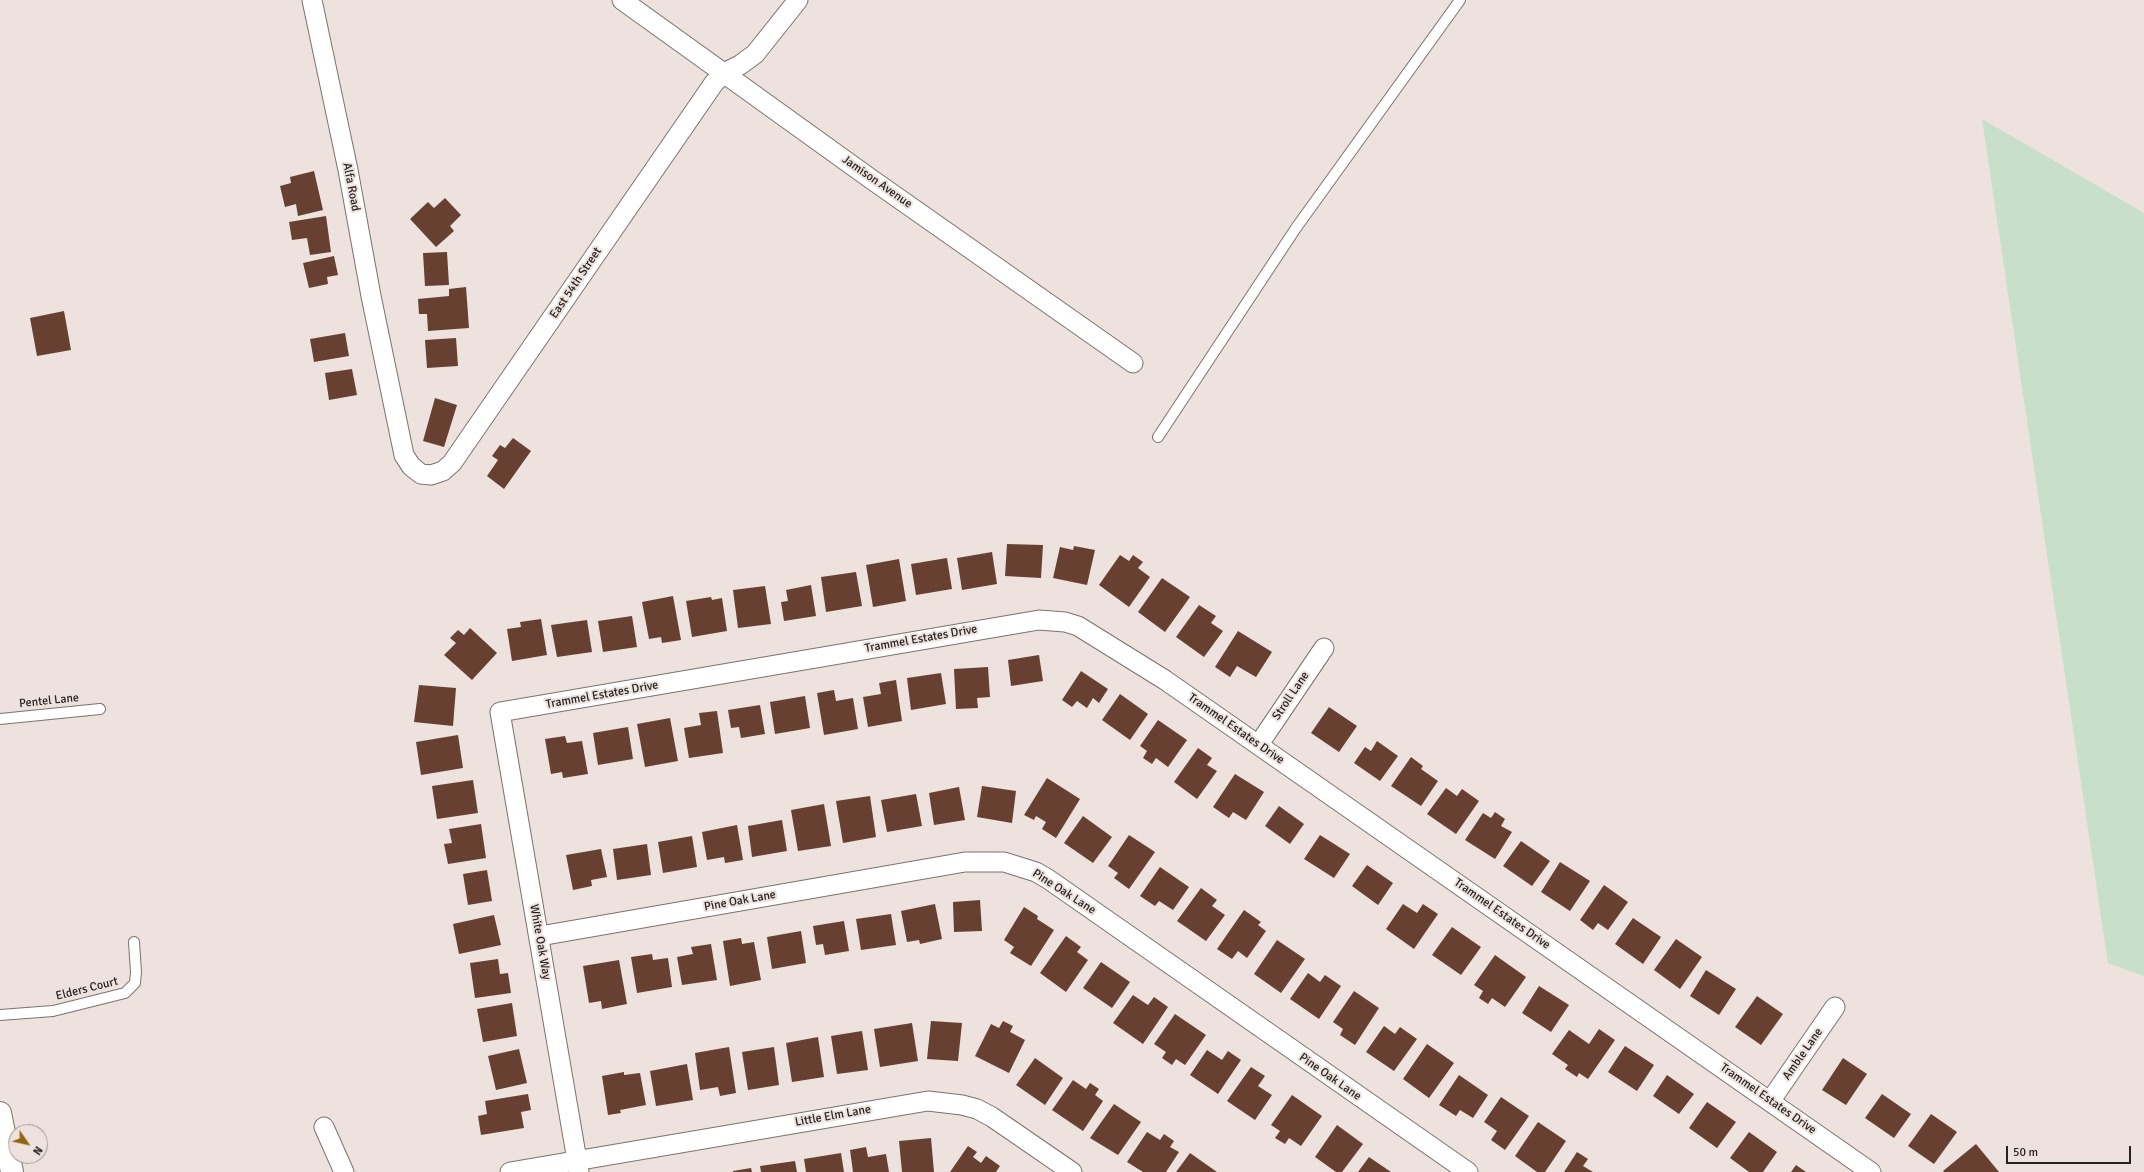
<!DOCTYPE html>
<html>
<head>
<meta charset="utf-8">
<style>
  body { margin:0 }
  #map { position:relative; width:2144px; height:1172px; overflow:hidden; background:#ede2de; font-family:Signika,sans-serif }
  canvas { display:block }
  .north { position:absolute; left:8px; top:1124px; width:40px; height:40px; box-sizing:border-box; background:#ede2de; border:1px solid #9d9592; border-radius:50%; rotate:124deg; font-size:11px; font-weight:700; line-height:16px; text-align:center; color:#262220 }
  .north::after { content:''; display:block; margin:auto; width:14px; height:18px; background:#91640f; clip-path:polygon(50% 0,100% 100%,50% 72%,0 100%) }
  .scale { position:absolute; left:2006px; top:1146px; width:125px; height:18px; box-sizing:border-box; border:2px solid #262220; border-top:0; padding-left:5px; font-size:12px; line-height:14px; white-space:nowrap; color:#262220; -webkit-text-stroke:3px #ede2de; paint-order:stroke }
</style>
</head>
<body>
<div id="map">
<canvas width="2144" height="1172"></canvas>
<div class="north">N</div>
<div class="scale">50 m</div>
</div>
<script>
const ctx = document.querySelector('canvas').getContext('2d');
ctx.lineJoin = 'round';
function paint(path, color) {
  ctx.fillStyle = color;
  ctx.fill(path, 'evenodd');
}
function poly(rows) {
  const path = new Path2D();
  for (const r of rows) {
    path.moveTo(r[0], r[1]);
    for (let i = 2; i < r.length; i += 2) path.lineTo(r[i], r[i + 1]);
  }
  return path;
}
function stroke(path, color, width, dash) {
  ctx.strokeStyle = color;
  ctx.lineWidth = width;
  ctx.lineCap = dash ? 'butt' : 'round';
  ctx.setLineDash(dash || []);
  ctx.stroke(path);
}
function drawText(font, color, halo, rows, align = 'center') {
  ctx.font = font + ' Signika,sans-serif';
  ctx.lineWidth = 4;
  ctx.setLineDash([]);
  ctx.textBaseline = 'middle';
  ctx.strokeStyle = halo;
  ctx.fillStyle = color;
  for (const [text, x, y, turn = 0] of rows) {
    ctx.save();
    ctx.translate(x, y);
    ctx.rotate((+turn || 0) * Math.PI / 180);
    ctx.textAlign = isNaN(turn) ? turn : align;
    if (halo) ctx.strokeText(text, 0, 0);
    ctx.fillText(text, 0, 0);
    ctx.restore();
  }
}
const green = poly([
  [1982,119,2144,213,2144,976,2108,963]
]);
const building = poly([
  [314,171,323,210,298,216,296,204,285,207,280,186,291,183,290,177],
  [445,198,461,215,450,226,454,231,436,247,410,219,428,202,434,208],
  [326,216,331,252,310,255,307,238,292,240,289,222],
  [447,252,449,285,425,286,423,253],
  [334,256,338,275,327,277,328,284,309,288,303,263],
  [466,287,469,328,428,331,427,314,419,314,418,299,449,296,449,289],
  [64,311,71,350,37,356,30,318],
  [345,333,349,356,314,362,310,339],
  [456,338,458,366,427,368,425,340],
  [352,369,357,395,329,400,325,373],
  [435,398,457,405,444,447,423,441],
  [513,438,531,451,504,489,487,476,498,460,492,456,500,445,505,448],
  [1007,544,1043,545,1041,578,1005,576],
  [1074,546,1095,550,1087,585,1053,578,1060,547,1073,550],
  [992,552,997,584,962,590,957,558],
  [1120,555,1129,561,1133,555,1143,562,1138,568,1150,577,1129,607,1099,585],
  [947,558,952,589,916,595,911,564],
  [899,559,906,601,873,607,866,565],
  [856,572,862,606,826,612,821,577],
  [1162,578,1190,597,1165,632,1138,612],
  [811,585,816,616,784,621,781,602,788,601,786,590],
  [765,586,771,624,738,628,733,590],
  [673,596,681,640,662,643,661,637,649,639,642,602],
  [711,597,712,600,722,598,727,631,692,637,686,601],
  [1199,605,1216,616,1211,623,1223,631,1204,657,1176,637],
  [632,616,637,647,603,652,598,621],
  [541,619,547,655,512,661,507,629,521,627,520,622],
  [587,620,592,652,557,657,551,625],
  [470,628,497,653,472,680,444,655,456,643,450,638,458,630,464,635],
  [1238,631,1272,652,1256,677,1237,666,1230,677,1215,667],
  [1039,655,1043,681,1011,686,1008,660],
  [988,667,990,697,977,698,978,708,956,709,954,669],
  [1081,671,1108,689,1099,703,1093,698,1087,708,1077,701,1072,707,1062,700],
  [941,673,946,704,911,710,907,678],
  [896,680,902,721,868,727,863,697,881,694,879,683],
  [419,685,456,688,453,726,414,722],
  [834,690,836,701,853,698,858,729,824,735,817,693],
  [1120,694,1148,714,1130,740,1102,720],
  [805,696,810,728,775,734,770,702],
  [760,705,765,734,741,738,739,727,731,728,728,710],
  [1329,707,1357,726,1339,752,1311,733],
  [717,711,723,753,689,758,684,728,701,725,699,713],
  [670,718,678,761,645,767,637,724],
  [1158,720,1187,740,1168,767,1156,758,1152,764,1143,758,1147,751,1140,746],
  [628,727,633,759,598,765,593,733],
  [458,735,463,768,421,775,416,742],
  [565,736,567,743,582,741,588,774,563,778,562,772,551,774,545,739],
  [1377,741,1398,756,1380,781,1354,763,1365,747,1371,751],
  [1198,748,1212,758,1207,765,1217,771,1197,799,1174,782],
  [1411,757,1423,766,1421,769,1438,781,1421,806,1391,786],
  [1235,774,1264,792,1246,820,1233,812,1229,818,1213,807],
  [1047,778,1080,799,1056,838,1042,829,1046,822,1036,816,1034,820,1024,815],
  [473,780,478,813,437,819,432,786],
  [982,786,1016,791,1012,823,977,817],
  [959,787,965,820,934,825,929,793],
  [1446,788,1457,796,1462,789,1479,801,1456,834,1427,814],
  [916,794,922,826,887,832,881,800],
  [870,796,876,837,843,843,836,801],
  [824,804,831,846,798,851,791,810],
  [1279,806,1304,824,1290,844,1265,826],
  [1495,812,1505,819,1501,826,1512,832,1495,859,1465,840,1483,813,1491,818],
  [1083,816,1112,837,1093,863,1064,843],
  [782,820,787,851,752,857,748,826],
  [481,824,486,858,448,864,444,844,452,843,449,829],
  [737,825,743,860,725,863,724,857,707,860,702,832],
  [1129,835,1155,852,1129,889,1114,878,1118,873,1108,866],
  [1320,835,1350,854,1334,878,1304,859],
  [692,836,697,867,663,873,658,842],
  [1521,841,1550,861,1532,886,1503,866],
  [647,844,651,875,617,880,613,849],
  [601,849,607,877,591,880,592,886,573,890,566,855],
  [1560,862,1590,881,1570,911,1541,892],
  [1367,865,1393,883,1378,905,1352,886],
  [1160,867,1189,887,1173,910,1159,901,1155,906,1140,896],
  [487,870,492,901,468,905,463,874],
  [1604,885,1628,902,1608,930,1598,923,1593,930,1580,920],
  [1201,888,1217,900,1212,906,1225,915,1206,941,1177,921],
  [980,900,982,931,954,932,953,902],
  [935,904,942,939,920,944,919,940,907,942,901,911],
  [1403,904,1417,913,1423,904,1438,914,1414,949,1386,929],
  [1024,907,1038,916,1037,919,1054,930,1031,966,1010,953,1014,947,1004,940],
  [1244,910,1261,922,1258,925,1266,931,1247,958,1238,951,1232,959,1217,949],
  [891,914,896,945,861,950,856,919],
  [494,915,501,945,459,954,453,924],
  [1633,918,1661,937,1643,964,1615,944],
  [844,921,849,951,825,955,823,944,816,945,813,926],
  [1452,927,1481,947,1461,975,1432,955],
  [801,931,806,963,772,969,767,937],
  [1066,936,1081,947,1077,952,1088,960,1066,992,1040,973],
  [741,938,742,944,754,942,761,980,730,986,723,941],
  [1676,939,1702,957,1680,989,1654,970],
  [1277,940,1305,959,1281,993,1254,974],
  [711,944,717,980,682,985,677,957,693,954,691,947],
  [652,954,653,960,668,958,672,987,637,993,631,957],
  [1495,955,1526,977,1505,1007,1492,998,1488,1004,1479,998,1483,991,1474,985],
  [498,959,500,974,508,973,511,993,475,998,470,963],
  [619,960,627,1004,602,1009,601,1001,589,1003,583,966],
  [1101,962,1130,982,1112,1008,1083,988],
  [1706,970,1736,989,1719,1015,1690,996],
  [1308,973,1320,982,1325,975,1341,986,1319,1019,1290,999],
  [1539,986,1569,1005,1551,1032,1522,1013],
  [1354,991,1379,1008,1355,1045,1340,1035,1343,1029,1333,1022],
  [1133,995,1148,1005,1154,997,1168,1007,1143,1044,1113,1023],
  [1757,996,1783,1014,1761,1045,1735,1027],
  [512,1003,517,1036,483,1042,477,1009],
  [1175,1014,1206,1035,1185,1065,1176,1059,1172,1065,1162,1058,1166,1052,1154,1044],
  [931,1021,962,1023,958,1061,927,1059],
  [1003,1021,1013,1026,1010,1032,1025,1040,1009,1073,975,1056,991,1024,999,1028],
  [912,1023,918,1061,880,1067,874,1029],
  [1384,1026,1395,1034,1400,1027,1417,1039,1394,1071,1366,1052],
  [1599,1029,1615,1040,1588,1079,1579,1073,1577,1077,1565,1069,1568,1065,1552,1054,1569,1030,1589,1044],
  [862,1031,868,1070,837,1074,831,1036],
  [818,1037,824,1077,792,1082,786,1043],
  [1427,1044,1454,1063,1429,1098,1403,1079],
  [1625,1046,1654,1065,1637,1091,1608,1072],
  [729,1047,736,1093,720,1096,718,1087,700,1090,695,1053],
  [774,1047,779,1085,748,1090,742,1052],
  [519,1049,527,1083,496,1090,488,1056],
  [1207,1050,1222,1060,1228,1051,1241,1060,1218,1094,1190,1075],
  [1035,1058,1063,1078,1045,1105,1016,1085],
  [1843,1058,1867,1074,1846,1105,1822,1090],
  [687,1064,693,1100,656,1106,650,1071],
  [1251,1067,1265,1076,1258,1086,1272,1095,1255,1120,1227,1101],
  [624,1072,624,1075,640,1073,646,1105,620,1110,621,1113,608,1115,602,1076],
  [1459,1075,1488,1095,1473,1118,1460,1110,1456,1116,1439,1105],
  [1667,1075,1694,1094,1679,1114,1653,1096],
  [1073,1080,1086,1089,1090,1083,1099,1089,1095,1095,1103,1101,1083,1131,1052,1110],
  [528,1094,531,1110,521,1112,524,1128,481,1135,478,1116,487,1114,485,1101],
  [1882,1094,1911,1114,1894,1138,1865,1118],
  [1292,1095,1322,1116,1301,1146,1289,1138,1285,1144,1275,1138,1280,1131,1271,1125],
  [1501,1097,1529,1116,1505,1150,1491,1140,1497,1131,1484,1122],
  [1707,1102,1736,1122,1717,1148,1689,1128],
  [1114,1104,1141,1122,1118,1155,1090,1138],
  [1931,1114,1957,1132,1934,1164,1908,1146],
  [1538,1122,1566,1141,1545,1172,1537,1172,1515,1156],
  [1337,1125,1363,1144,1342,1172,1336,1172,1315,1157],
  [1147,1132,1160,1140,1164,1134,1174,1141,1170,1147,1179,1152,1166,1172,1143,1172,1127,1162],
  [1749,1132,1777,1152,1763,1172,1749,1172,1730,1158],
  [931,1138,934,1172,902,1172,899,1141],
  [1976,1144,1999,1172,1944,1172,1943,1171],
  [968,1146,977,1152,973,1157,981,1163,986,1156,1000,1166,996,1172,950,1172],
  [866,1147,868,1157,886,1154,889,1172,853,1172,850,1150],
  [1577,1152,1588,1159,1583,1166,1593,1172,1564,1172],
  [841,1153,844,1172,806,1172,804,1159],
  [1190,1153,1217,1172,1176,1172],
  [1369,1157,1391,1172,1358,1172],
  [795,1161,797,1172,761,1172,760,1166],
  [1796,1165,1806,1172,1791,1172],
  [751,1168,752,1172,733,1172,733,1171]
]);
const service = poly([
  [1158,437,1296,228,1460,0],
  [0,719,100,709],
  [0,1015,53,1011,125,993,135,983,136,972,134,942]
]);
const minor = poly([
  [312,0,348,170,371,296,404,455,411,466,421,474,431,475,443,471,452,463,714,83,724,73,740,65,755,54,798,0],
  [622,0,871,179,1133,363],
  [1259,744,1324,648],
  [540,936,965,862,1004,862,1036,872,1048,879,1468,1172],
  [1771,1100,1835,1007],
  [324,1127,344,1172],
  [510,1172,928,1101,962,1105,977,1109,992,1117,1072,1172],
  [579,1172,500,712,1039,620,1065,622,1078,626,1165,680,1871,1172]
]);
const tertiary = poly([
  [0,1113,12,1172]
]);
const streetNames = [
  ["Jamison Avenue",877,182,35],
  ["Alfa Road",351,187,79],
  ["East 54th Street",576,283,-56],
  ["Trammel Estates Drive",921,639,-10],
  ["Trammel Estates Drive",602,695,-10],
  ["Stroll Lane",1291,696,-56],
  ["Pentel Lane",49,701,-6],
  ["Trammel Estates Drive",1236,729,35],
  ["Pine Oak Lane",1064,892,33],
  ["Pine Oak Lane",740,901,-10],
  ["Trammel Estates Drive",1502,914,35],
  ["White Oak Way",540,942,80],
  ["Elders Court",87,989,-14],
  ["Amble Lane",1803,1054,-55],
  ["Pine Oak Lane",1330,1077,35],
  ["Trammel Estates Drive",1768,1099,35],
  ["Little Elm Lane",833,1116,-10]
];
paint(green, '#c8dfc9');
paint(building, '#674031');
stroke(service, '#7c726e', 12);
stroke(minor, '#7c726e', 21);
stroke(tertiary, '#7c726e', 24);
stroke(service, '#fff', 10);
stroke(minor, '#fff', 19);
stroke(tertiary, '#fff', 22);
drawText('12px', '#262220', '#ede2de', streetNames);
</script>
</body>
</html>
